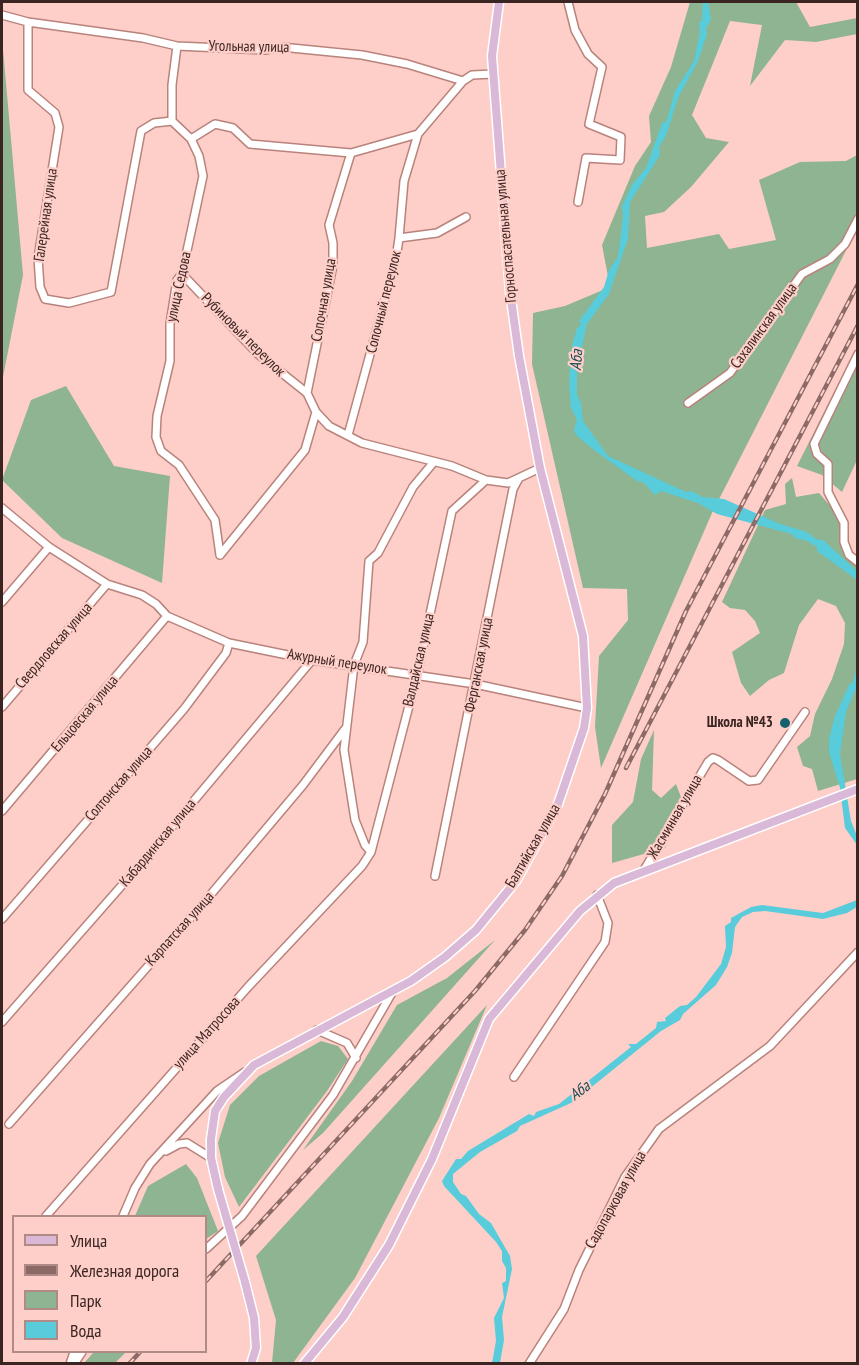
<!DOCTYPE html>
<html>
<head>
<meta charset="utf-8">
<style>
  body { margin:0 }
  #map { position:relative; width:859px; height:1365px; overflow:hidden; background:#fecec8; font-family:"PT Sans Narrow",sans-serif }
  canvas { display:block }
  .frame { position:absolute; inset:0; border:3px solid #3b2522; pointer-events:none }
  .legend { position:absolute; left:12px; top:1215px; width:195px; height:138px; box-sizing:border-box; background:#fecec8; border:2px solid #b08a86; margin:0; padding:8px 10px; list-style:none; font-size:18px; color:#3b2522 }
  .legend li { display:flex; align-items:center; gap:12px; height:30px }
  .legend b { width:30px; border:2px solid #b08a86 }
</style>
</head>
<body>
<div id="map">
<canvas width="859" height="1365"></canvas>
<div class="frame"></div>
<ul class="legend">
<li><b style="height:8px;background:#d9b8d8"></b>Улица</li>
<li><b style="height:8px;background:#8c6b67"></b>Железная дорога</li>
<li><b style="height:16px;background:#8eb492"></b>Парк</li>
<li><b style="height:16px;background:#58ccdb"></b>Вода</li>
</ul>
</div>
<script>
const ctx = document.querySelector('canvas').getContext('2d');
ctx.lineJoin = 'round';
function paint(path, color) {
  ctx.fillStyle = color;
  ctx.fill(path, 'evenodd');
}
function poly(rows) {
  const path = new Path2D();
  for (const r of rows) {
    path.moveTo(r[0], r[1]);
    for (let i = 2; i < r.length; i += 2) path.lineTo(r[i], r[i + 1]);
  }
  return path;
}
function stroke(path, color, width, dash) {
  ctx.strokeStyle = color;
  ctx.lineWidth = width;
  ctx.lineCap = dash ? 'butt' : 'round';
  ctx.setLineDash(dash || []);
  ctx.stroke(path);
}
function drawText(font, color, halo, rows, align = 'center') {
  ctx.font = font + ' "PT Sans Narrow",sans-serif';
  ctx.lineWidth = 4.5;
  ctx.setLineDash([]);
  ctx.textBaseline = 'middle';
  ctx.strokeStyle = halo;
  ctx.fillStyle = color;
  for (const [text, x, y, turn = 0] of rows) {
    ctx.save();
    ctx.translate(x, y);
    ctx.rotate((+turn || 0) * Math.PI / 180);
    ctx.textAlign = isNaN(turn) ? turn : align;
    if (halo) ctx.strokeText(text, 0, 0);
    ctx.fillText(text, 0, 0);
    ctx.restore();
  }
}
const green = poly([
  [690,2,796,2,810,27,857,18,857,34,816,42,785,40,750,86,762,25,730,21,692,115,706,138,729,142,691,187,664,212,645,216,647,248,719,234,729,249,776,240,759,180,800,162,846,161,857,155,857,229,712,513,601,768,595,727,599,656,628,620,627,589,583,588,532,364,533,313,565,306,610,287,602,245,635,166,651,142,649,116,671,67],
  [2,38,23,275,2,382],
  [857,347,857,460,842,492,822,475,797,466],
  [66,386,114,466,170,476,162,583,62,538,2,480,31,400],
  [792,478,796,497,819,493,832,508,846,527,843,547,857,561,857,779,818,791,812,769,803,766,797,747,810,736,815,714,832,679,844,644,845,623,836,606,818,599,799,625,784,673,769,680,750,696,741,683,732,652,760,633,755,621,745,610,730,608,722,602,765,510,786,504,785,484],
  [654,730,652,790,661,798,676,784,684,805,665,848,612,863,612,825,633,802,641,759],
  [495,940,323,1133,303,1150,352,1081,397,1005,447,978],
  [487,1005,439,1118,355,1278,293,1363,272,1363,276,1320,256,1256],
  [321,1041,338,1046,348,1059,327,1091,239,1207,225,1177,218,1143,230,1105,259,1076],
  [186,1164,197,1178,218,1231,206,1239,206,1216,135,1216,148,1186],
  [94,1352,126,1352,115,1363,84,1363]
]);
const water = poly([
  [703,2,708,2,711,19,706,29,707,34,698,61,678,98,666,136,659,147,660,155,630,202,628,239,609,294,587,324,577,368,577,395,581,403,583,421,608,456,686,492,692,491,702,497,724,499,780,524,807,532,816,539,823,540,857,571,857,580,817,551,817,547,807,541,795,538,792,534,717,514,698,503,661,491,655,495,643,482,637,481,594,450,576,435,574,430,577,420,571,408,569,383,572,346,577,328,581,325,579,321,604,287,609,270,618,257,623,217,622,206,632,185,646,168,662,123,666,122,668,116,675,91,694,61,700,32,699,22,702,21],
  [857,668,857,686,846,712,840,754,851,821,857,836,857,845,845,828,840,788,829,752,829,739,835,716,849,685,853,682],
  [857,900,857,907,847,913,823,919,765,911,753,912,742,917,735,927,732,953,727,967,716,985,683,1014,680,1020,661,1031,573,1102,520,1126,517,1131,480,1152,453,1174,453,1182,461,1194,466,1196,479,1214,491,1223,510,1256,512,1269,502,1317,504,1340,500,1363,492,1363,496,1341,494,1318,504,1298,502,1283,506,1281,506,1268,502,1261,502,1251,496,1242,444,1186,442,1181,456,1159,461,1159,468,1151,529,1114,534,1116,536,1112,559,1104,631,1047,628,1044,636,1044,656,1028,657,1022,666,1021,665,1018,680,1006,687,1005,696,997,721,964,726,947,725,926,731,922,731,918,751,907,762,905,823,913]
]);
const minor = poly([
  [568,2,575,30,588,54,602,67,589,124,621,137,620,160,586,158,578,202],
  [2,15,28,22,143,38,177,46,265,50,281,47,362,55,407,64,463,81,472,75,494,74],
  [28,22,28,90,55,113,59,127,38,258,40,287,45,299,69,303,111,292,141,131,154,123,172,121],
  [177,46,172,85,172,121,191,139,199,156,203,176,182,274,177,280,170,324,170,361,157,416,156,437,161,451,179,465,215,520,220,555],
  [191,139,215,124,233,128,250,144,351,153],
  [399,238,404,181,418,134],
  [182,274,258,354,307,393],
  [858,354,814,444,817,454,828,464,828,492,844,523,844,542,849,555,858,562],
  [688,403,730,373,802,274,830,259,845,244,858,219],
  [316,412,329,426,362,443,452,466,486,480,508,483,540,468],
  [348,435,396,259,399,238,437,233,466,217],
  [2,508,49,547,107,584,142,595,156,604,167,616,229,643,312,660,475,684,587,708],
  [220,555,305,450,316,412,307,393,333,265,333,243,329,225,351,153,418,134,463,81],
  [2,602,49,547],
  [2,707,107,584],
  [2,811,167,616],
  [371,852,365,845,355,820,344,750,354,665,363,642,369,561,378,553,413,487,433,463],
  [644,870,708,762,713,758,718,760,749,781,758,780,805,712],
  [435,876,513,489,519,478],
  [2,919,184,709,226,653,229,643],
  [2,1022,145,859,312,660],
  [317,1030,347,1043,356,1058],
  [514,1077,605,942,608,923,597,895],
  [9,1124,201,906,303,785,345,729],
  [166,1151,179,1144,187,1143,211,1158],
  [46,1216,248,987,362,866,371,852,417,675,452,511,486,480],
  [123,1216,135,1188,150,1164,217,1091,245,1072],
  [206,1249,242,1216,333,1095,393,991],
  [70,1364,74,1352],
  [74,1364,82,1352],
  [529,1364,564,1309,579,1270,625,1177,659,1129,770,1046,858,952]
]);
const major = poly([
  [218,1189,211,1158,211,1139,215,1111,224,1097,254,1065,411,981,445,957,476,930,516,881,558,804,584,728,587,708,583,636,540,468,519,356,510,292,492,56,499,2],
  [245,1282,254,1318,256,1348,251,1364],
  [304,1364,343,1317,389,1245,432,1159,489,1019,580,911,614,883,858,789]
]);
const rail = poly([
  [626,768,858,325],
  [206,1281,475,991,525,930,562,876,605,794,686,611,858,284],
  [129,1364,140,1352]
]);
const majorBridge = poly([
  [218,1189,245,1282]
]);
const markers = [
  [785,723,6,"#15626c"]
];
const streetNames = [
  ["Угольная улица",249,47,1],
  ["Галерейная улица",46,215,-82],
  ["Горноспасательная улица",506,236,-95],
  ["улица Седова",179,287,-78],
  ["Сопочная улица",324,300,-80],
  ["Сопочный переулок",384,302,-76],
  ["Сахалинская улица",764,326,-54],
  ["Рубиновый переулок",243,335,45],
  ["Свердловская улица",54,646,-49],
  ["Валдайская улица",419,660,-77],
  ["Ажурный переулок",337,662,9],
  ["Ферганская улица",479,665,-79],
  ["Ельцовская улица",85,714,-50],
  ["Солтонская улица",119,784,-49],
  ["Жасминная улица",675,817,-60],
  ["Кабардинская улица",158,843,-50],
  ["Балтийская улица",533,846,-60],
  ["Карпатская улица",180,929,-48],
  ["улица Матросова",207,1033,-48],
  ["Садопарковая улица",616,1200,-61]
];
const poiNames = [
  ["Школа №43",773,723]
];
const waterNames = [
  ["Аба",577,360,-86],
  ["Аба",580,1091,-37]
];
paint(green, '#8eb492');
paint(water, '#58ccdb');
stroke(minor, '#b9837c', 10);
stroke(major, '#fff', 11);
stroke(minor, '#fff', 7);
stroke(major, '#d9b8d8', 8);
stroke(rail, '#8c6b67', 4.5);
stroke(rail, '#fecec8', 2, [7]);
stroke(majorBridge, '#fff', 11, []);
stroke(majorBridge, '#d9b8d8', 8);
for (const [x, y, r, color] of markers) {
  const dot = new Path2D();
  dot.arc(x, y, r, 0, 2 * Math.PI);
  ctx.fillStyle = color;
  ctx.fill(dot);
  stroke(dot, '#fecec8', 2);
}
drawText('15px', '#3b2522', '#fecec8', streetNames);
drawText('bold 15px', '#3b2522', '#fecec8', poiNames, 'right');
drawText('italic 16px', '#184b52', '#fecec8', waterNames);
</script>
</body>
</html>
